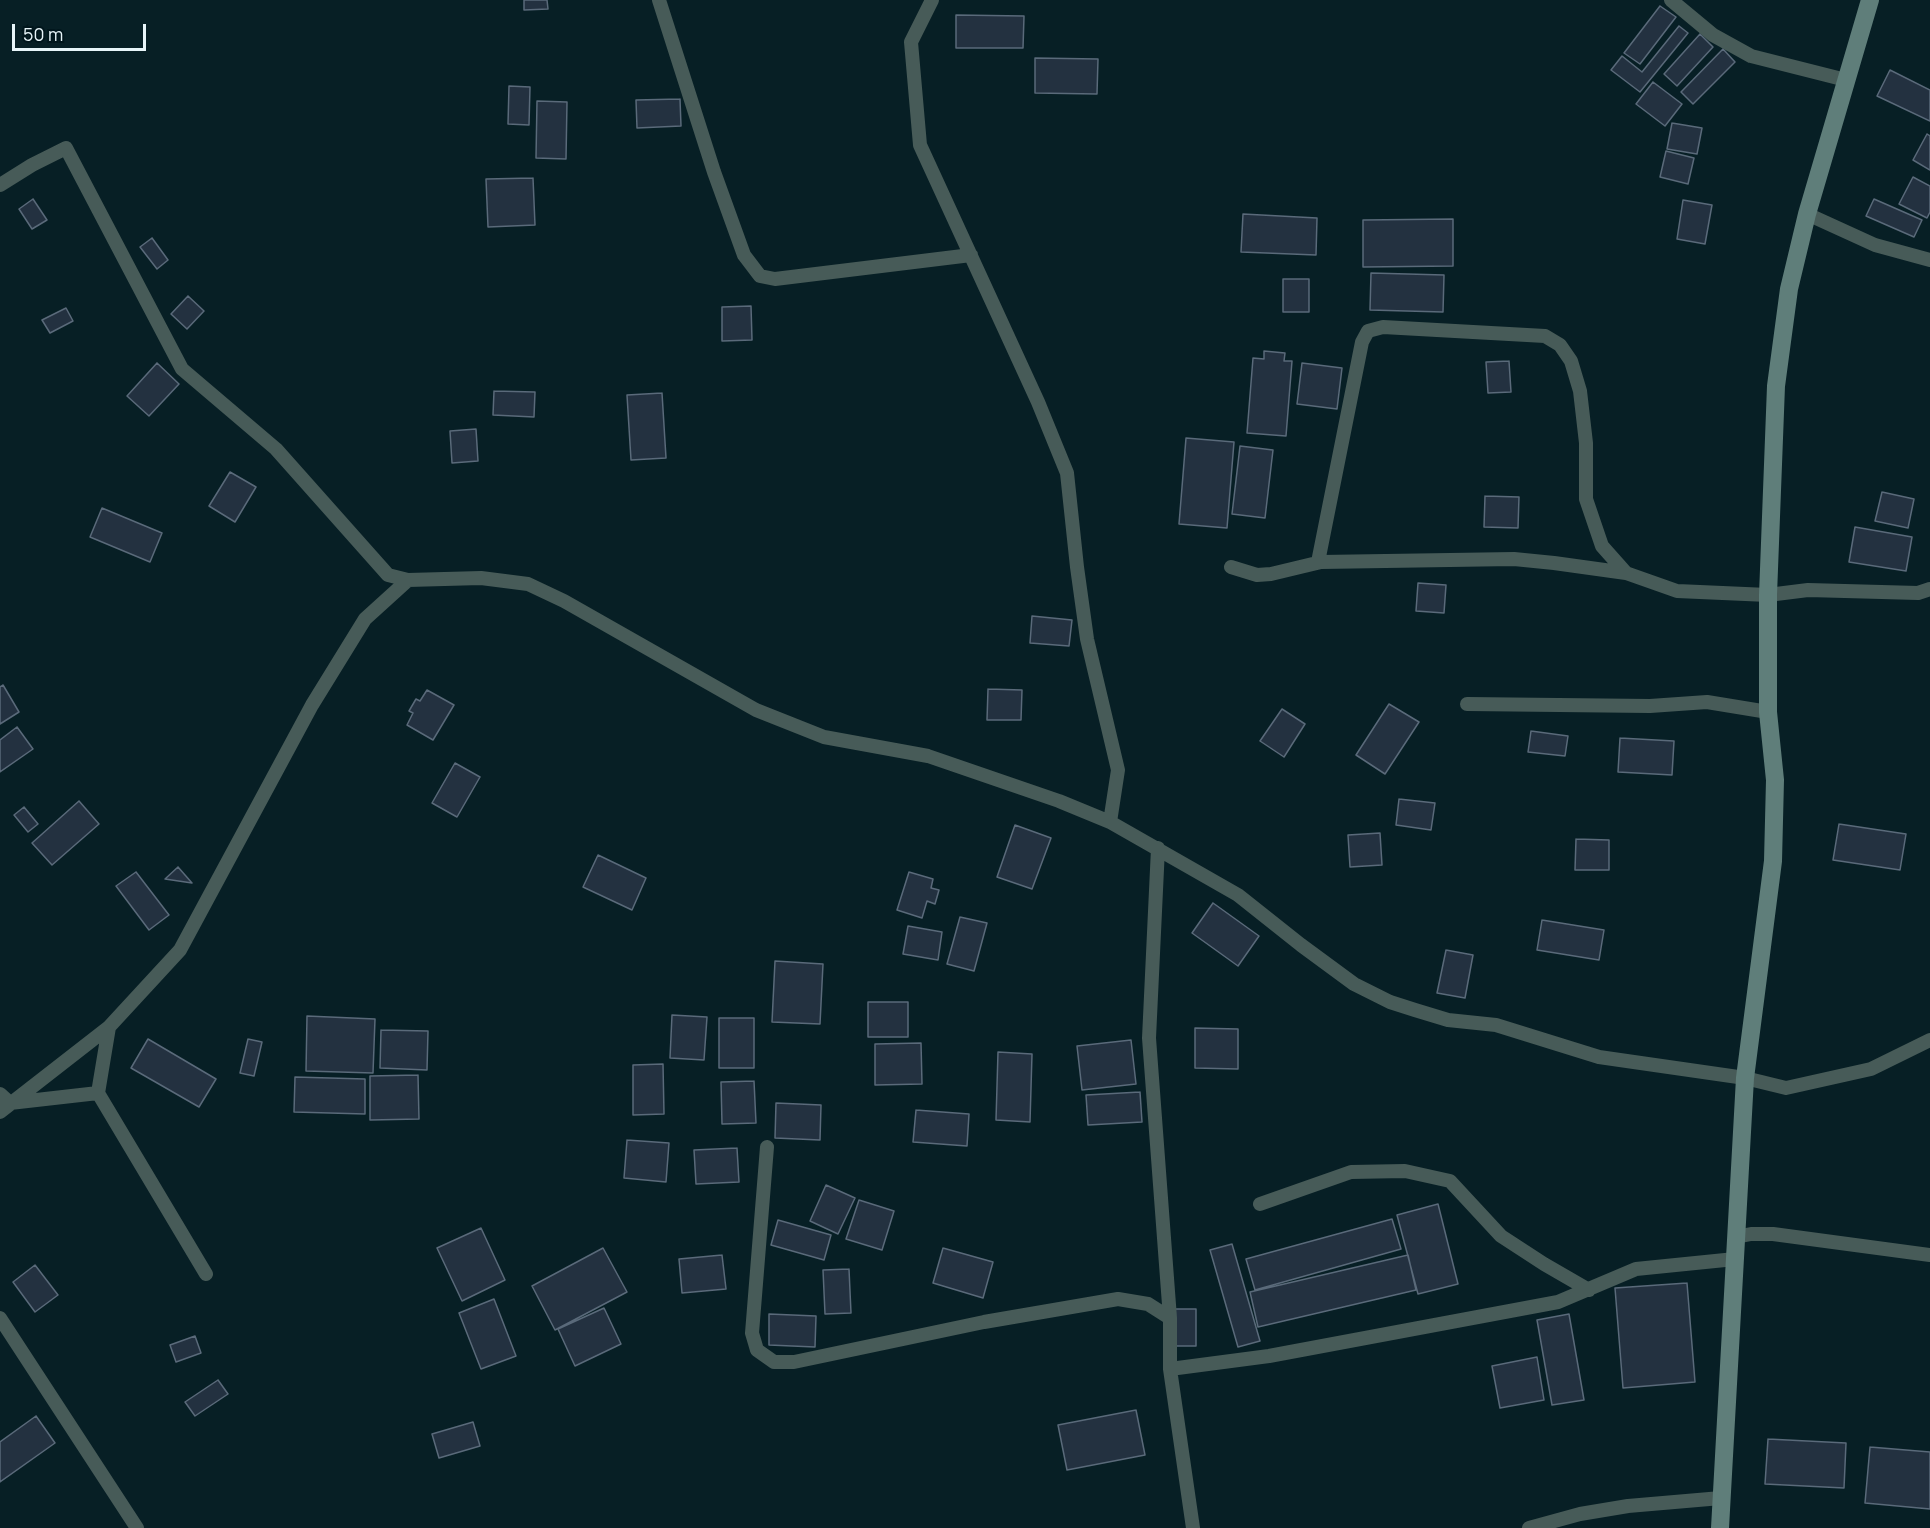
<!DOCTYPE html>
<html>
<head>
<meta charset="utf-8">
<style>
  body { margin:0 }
  #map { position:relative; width:1930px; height:1528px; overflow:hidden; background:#071f25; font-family:Manrope,sans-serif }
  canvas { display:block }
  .scale { position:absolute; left:12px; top:24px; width:134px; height:27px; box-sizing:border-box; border:3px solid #e7f5f9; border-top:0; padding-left:8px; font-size:18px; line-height:21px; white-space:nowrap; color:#e7f5f9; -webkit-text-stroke:4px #01161c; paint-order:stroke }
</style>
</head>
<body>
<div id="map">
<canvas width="1930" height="1528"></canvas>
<div class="scale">50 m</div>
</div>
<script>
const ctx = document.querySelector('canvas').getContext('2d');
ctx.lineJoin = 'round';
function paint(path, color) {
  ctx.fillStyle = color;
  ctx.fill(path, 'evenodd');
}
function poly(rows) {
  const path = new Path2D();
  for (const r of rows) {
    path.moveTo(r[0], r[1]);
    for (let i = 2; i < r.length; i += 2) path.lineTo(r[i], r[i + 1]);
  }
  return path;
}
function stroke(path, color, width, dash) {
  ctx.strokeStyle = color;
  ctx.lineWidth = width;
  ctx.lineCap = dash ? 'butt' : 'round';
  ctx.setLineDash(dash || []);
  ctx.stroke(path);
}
const building = poly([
  [524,0,547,0,548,9,524,10,524,0],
  [1660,6,1676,17,1640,64,1624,53,1660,6],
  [956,15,1024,16,1023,48,956,48,956,15],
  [1679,26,1688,33,1640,92,1611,70,1622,56,1642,72,1679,26],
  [1700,34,1713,47,1677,86,1664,74,1700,34],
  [1723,49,1735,62,1693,104,1681,92,1723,49],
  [1035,58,1098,59,1097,94,1035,93,1035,58],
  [1890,70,1930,90,1930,121,1877,96,1890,70],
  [1653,82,1682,104,1665,126,1636,104,1653,82],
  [509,86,530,87,529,125,508,124,509,86],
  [680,99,681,126,637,128,636,100,680,99],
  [537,101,567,102,566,159,536,158,537,101],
  [1672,123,1702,128,1697,154,1667,149,1672,123],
  [1927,134,1930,136,1930,170,1913,160,1927,134],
  [1666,151,1694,158,1688,184,1660,177,1666,151],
  [1913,177,1930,186,1930,212,1927,218,1899,204,1913,177],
  [533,178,535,225,488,227,486,179,533,178],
  [33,199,47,220,32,229,19,209,33,199],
  [1874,199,1922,220,1914,237,1866,216,1874,199],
  [1683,200,1712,205,1705,244,1677,239,1683,200],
  [1243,214,1317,218,1316,255,1241,252,1243,214],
  [1453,219,1453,266,1363,267,1363,220,1453,219],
  [152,238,168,260,157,269,140,247,152,238],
  [1371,273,1444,275,1443,312,1370,310,1371,273],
  [1283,279,1309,279,1309,312,1283,312,1283,279],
  [188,296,204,311,187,329,171,314,188,296],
  [751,306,752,340,722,341,722,307,751,306],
  [66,308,73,321,50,333,42,320,66,308],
  [1264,351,1285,353,1284,361,1292,361,1286,436,1247,433,1253,358,1264,359,1264,351],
  [1509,361,1511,392,1488,393,1486,362,1509,361],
  [157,363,179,384,149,416,127,396,157,363],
  [1302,363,1342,368,1337,409,1297,404,1302,363],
  [494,391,535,392,534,417,493,415,494,391],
  [662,393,666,458,631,460,627,395,662,393],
  [476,429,478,461,452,463,450,431,476,429],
  [1186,438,1234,442,1227,528,1179,524,1186,438],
  [1240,446,1273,450,1265,518,1232,514,1240,446],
  [230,472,256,487,235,522,209,506,230,472],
  [1882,492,1914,499,1908,528,1875,521,1882,492],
  [1485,496,1519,497,1518,528,1484,527,1485,496],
  [102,508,162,533,150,562,90,537,102,508],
  [1855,527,1912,537,1906,571,1849,562,1855,527],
  [1418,583,1446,585,1444,613,1416,611,1418,583],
  [1032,616,1072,620,1069,646,1030,643,1032,616],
  [3,685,19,712,0,724,0,687,3,685],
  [988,689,1022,690,1021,720,987,720,988,689],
  [427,690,454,705,433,740,407,725,413,713,409,711,416,699,420,701,427,690],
  [1389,704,1419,722,1385,774,1356,755,1389,704],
  [1282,709,1305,724,1284,757,1260,741,1282,709],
  [17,727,33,749,0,772,0,740,17,727],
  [1531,731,1568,736,1565,756,1528,752,1531,731],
  [1620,738,1674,741,1672,775,1618,772,1620,738],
  [455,763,480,777,457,817,432,803,455,763],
  [1399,799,1435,803,1431,830,1396,825,1399,799],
  [79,801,99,824,52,865,32,843,79,801],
  [24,807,38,824,28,832,14,815,24,807],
  [1839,824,1906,834,1900,870,1833,860,1839,824],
  [1015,825,1051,838,1032,889,997,877,1015,825],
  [1380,833,1382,865,1350,867,1348,835,1380,833],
  [1576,839,1609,840,1609,870,1575,870,1576,839],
  [598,855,646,878,632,910,583,887,598,855],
  [178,867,192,883,165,879,178,867],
  [136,872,169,915,149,930,116,886,136,872],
  [909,872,933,879,931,888,939,890,935,904,927,901,922,918,897,910,909,872],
  [1213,903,1259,936,1238,966,1192,933,1213,903],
  [960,917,987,923,974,971,947,964,960,917],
  [1542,920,1604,930,1599,960,1537,950,1542,920],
  [908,926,942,932,938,960,903,954,908,926],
  [1446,950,1473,955,1465,998,1437,993,1446,950],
  [775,961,823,964,820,1024,772,1022,775,961],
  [868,1002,908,1002,908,1037,868,1037,868,1002],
  [672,1015,707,1017,704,1060,670,1058,672,1015],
  [307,1016,375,1019,373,1073,306,1071,307,1016],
  [719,1018,754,1018,754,1068,719,1068,719,1018],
  [1195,1028,1238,1029,1238,1069,1195,1068,1195,1028],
  [381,1030,428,1031,427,1070,380,1068,381,1030],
  [148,1039,216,1079,199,1107,131,1068,148,1039],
  [248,1039,262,1042,254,1076,240,1073,248,1039],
  [1131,1040,1136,1084,1082,1090,1077,1046,1131,1040],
  [921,1043,922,1084,875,1085,875,1044,921,1043],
  [998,1052,1032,1054,1030,1122,996,1120,998,1052],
  [663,1064,664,1114,633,1115,633,1065,663,1064],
  [418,1075,419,1119,370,1120,370,1076,418,1075],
  [295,1077,365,1079,365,1114,294,1112,295,1077],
  [754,1081,756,1123,722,1124,721,1082,754,1081],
  [1140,1092,1142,1122,1088,1125,1086,1095,1140,1092],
  [776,1103,821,1105,820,1140,775,1138,776,1103],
  [916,1110,969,1114,967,1146,913,1142,916,1110],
  [627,1140,669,1143,666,1182,624,1178,627,1140],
  [737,1148,739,1182,696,1184,694,1150,737,1148],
  [826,1185,855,1198,838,1234,810,1221,826,1185],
  [859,1200,894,1211,882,1250,846,1239,859,1200],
  [1438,1204,1458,1284,1418,1294,1397,1215,1438,1204],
  [1392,1219,1401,1249,1255,1290,1246,1259,1392,1219],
  [778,1220,831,1235,824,1260,771,1245,778,1220],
  [481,1228,505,1280,462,1301,437,1248,481,1228],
  [1232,1244,1260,1341,1238,1347,1210,1250,1232,1244],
  [603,1248,627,1292,555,1330,532,1286,603,1248],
  [943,1248,993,1262,983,1298,933,1283,943,1248],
  [722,1255,726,1289,682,1293,679,1259,722,1255],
  [1408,1255,1416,1290,1258,1327,1250,1292,1408,1255],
  [35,1265,58,1295,35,1312,13,1282,35,1265],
  [849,1269,851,1313,825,1314,823,1270,849,1269],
  [1687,1283,1695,1382,1623,1388,1615,1288,1687,1283],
  [494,1299,516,1356,481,1369,459,1313,494,1299],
  [604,1308,621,1344,575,1366,558,1329,604,1308],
  [1175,1309,1196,1309,1196,1346,1176,1346,1175,1309],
  [769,1314,816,1316,815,1347,769,1345,769,1314],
  [1569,1314,1584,1400,1552,1405,1537,1320,1569,1314],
  [195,1336,201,1353,176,1362,170,1345,195,1336],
  [1537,1357,1544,1400,1500,1408,1492,1366,1537,1357],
  [218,1380,228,1394,195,1416,185,1402,218,1380],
  [1136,1410,1145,1455,1067,1470,1058,1425,1136,1410],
  [36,1416,55,1443,0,1482,0,1442,36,1416],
  [473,1422,480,1446,439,1458,432,1434,473,1422],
  [1768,1439,1846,1443,1844,1488,1765,1484,1768,1439],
  [1870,1447,1930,1452,1930,1509,1865,1503,1870,1447]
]);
const street = poly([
  [659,0,714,172,744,255,760,276,775,279,971,255],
  [932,0,911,42,920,145,1038,402,1067,473,1077,567,1087,639,1118,770,1110,822],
  [1671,0,1713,35,1751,56,1846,80],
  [0,185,32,165,66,148,182,369,276,449,388,575,408,580,481,578,528,584,564,601,756,710,824,737,928,756,1059,801,1110,822,1238,895,1301,945,1354,984,1390,1002,1415,1010,1448,1020,1496,1025,1599,1057,1745,1078,1786,1088,1871,1069,1930,1040],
  [1807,214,1875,245,1930,260],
  [1318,562,1362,342,1368,331,1383,327,1545,336,1560,345,1571,361,1580,391,1586,443,1586,499,1602,546,1626,573],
  [1231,567,1257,575,1271,574,1321,562,1514,559,1554,563,1626,573,1677,591,1768,595,1808,590,1918,593,1930,589],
  [1467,704,1650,706,1707,702,1768,712],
  [1158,848,1149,1038,1170,1318,1170,1369,1193,1528],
  [98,1093,206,1274],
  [0,1094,10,1103,98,1093,109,1027],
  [0,1112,109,1027,180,950,312,705,365,619,408,580],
  [767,1147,752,1333,757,1350,774,1362,794,1362,984,1322,1118,1299,1148,1304,1170,1318],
  [1260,1204,1351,1172,1405,1171,1450,1181,1501,1236,1544,1264,1589,1290],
  [1736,1237,1751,1234,1773,1234,1930,1255],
  [0,1318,137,1528],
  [1170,1369,1269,1356,1558,1302,1636,1269,1735,1259],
  [1529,1528,1580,1514,1628,1506,1721,1498]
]);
const secondary = poly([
  [1720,1528,1745,1078,1773,861,1775,780,1768,712,1768,595,1776,386,1789,289,1807,214,1870,0]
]);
paint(building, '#233140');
stroke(building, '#5a6a7a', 1.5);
stroke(street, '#475b58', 14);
stroke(secondary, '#5f7e7a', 18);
</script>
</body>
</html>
